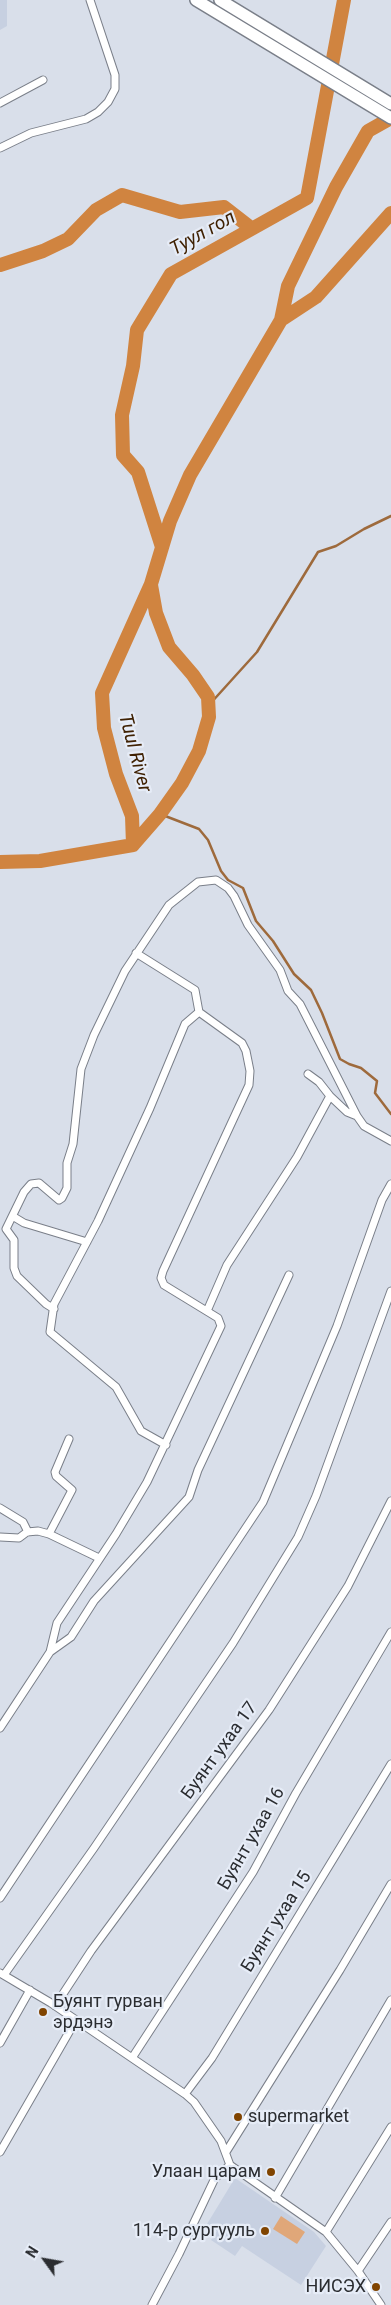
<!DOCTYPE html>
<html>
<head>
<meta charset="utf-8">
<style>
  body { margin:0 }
  #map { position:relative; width:391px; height:2305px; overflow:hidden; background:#d9dfea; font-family:Roboto,sans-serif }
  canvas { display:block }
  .north { position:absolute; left:20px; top:2235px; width:50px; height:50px; -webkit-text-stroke:4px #e6ecf7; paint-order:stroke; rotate:302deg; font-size:14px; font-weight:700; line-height:20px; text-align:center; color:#2b2d31 }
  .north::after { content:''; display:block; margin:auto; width:18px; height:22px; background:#2b2d31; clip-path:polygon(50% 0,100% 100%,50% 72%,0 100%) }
</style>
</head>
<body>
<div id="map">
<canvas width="391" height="2305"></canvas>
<div class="north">N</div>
</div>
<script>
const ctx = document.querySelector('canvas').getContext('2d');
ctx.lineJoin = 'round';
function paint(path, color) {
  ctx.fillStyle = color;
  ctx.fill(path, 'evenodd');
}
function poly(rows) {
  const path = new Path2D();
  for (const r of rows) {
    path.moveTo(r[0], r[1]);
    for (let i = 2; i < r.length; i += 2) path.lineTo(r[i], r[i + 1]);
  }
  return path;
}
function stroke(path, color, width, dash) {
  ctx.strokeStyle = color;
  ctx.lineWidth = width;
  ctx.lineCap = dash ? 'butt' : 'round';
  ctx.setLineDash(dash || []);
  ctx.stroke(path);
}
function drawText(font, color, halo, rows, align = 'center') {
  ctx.font = font + ' Roboto,sans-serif';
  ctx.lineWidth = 4.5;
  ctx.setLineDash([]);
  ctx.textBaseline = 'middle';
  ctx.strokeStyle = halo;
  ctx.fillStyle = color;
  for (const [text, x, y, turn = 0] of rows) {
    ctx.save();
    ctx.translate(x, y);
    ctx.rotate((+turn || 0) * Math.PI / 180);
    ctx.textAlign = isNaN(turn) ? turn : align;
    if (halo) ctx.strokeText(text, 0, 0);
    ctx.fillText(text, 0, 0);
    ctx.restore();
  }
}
const built = poly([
  [0,0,7,0,7,26,0,30],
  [235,2178,314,2232,326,2246,301,2285,242,2246,235,2256,211,2240,217,2231,207,2224]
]);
const green = poly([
  [281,2216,305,2232,297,2244,273,2229]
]);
const stream = poly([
  [209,705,257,652,318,552,336,546,364,529,391,516],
  [160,814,199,829,208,840,221,871,228,880,243,888,256,921,273,941,294,974,311,990,322,1013,340,1059,349,1064,361,1068,377,1081,375,1093,391,1114]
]);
const river = poly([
  [0,265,43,251,68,239,96,210,122,195,180,212,224,207,251,228],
  [281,320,316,297,391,213],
  [162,547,138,472,123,455,122,415,133,366,137,330,171,274,307,198,344,0],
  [133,845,160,814,182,783,199,751,209,717,208,697,193,675,169,647,156,613,151,585],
  [0,862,40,861,133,845,132,816,116,774,104,728,102,693,151,584,170,521,190,475,281,320,288,286,336,187,368,131,391,118]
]);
const street = poly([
  [0,103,43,80],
  [0,148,31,133,86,119,98,112,108,102,115,89,115,75,90,0],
  [308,1074,319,1082,330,1096,347,1112,357,1116,364,1126,391,1141],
  [14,1217,24,1223,87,1242],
  [54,1309,46,1304,17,1276,14,1268,14,1240,6,1229,24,1192,31,1184,39,1183,59,1200,62,1198,67,1188,67,1163,73,1144,81,1069,94,1035,125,971,169,905,198,882,216,880,228,888,234,896,248,925,280,970,288,991,300,1004,357,1116],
  [207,1311,227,1265,297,1157,330,1096],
  [166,1445,141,1431,116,1387,50,1332,54,1304,98,1221,150,1108,185,1024,199,1012],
  [0,1508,23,1522,28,1532],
  [49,1534,72,1490,56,1476,55,1472,69,1439],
  [0,1537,19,1538,27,1532,38,1531,49,1534,99,1558],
  [50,1652,71,1637,94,1601,189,1497,198,1470,289,1275],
  [0,1728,50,1652,57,1623,116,1534,147,1482,221,1326,218,1318,164,1285,161,1278,163,1271,249,1085,250,1071,246,1051,242,1043,199,1012,195,990,136,953],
  [0,1898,263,1502,337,1326,382,1200,391,1184],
  [0,1973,51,2003,185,2094,194,2102,221,2141,230,2165,326,2232,358,2271,381,2305],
  [4,1975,94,1848,233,1643,298,1537,316,1496,391,1291],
  [55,2006,91,1951,269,1710,348,1586,391,1501],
  [0,2043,30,1990],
  [132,2058,253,1872,296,1793,391,1632],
  [185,2094,212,2058,391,1764],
  [0,2152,76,2020],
  [226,2152,340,1970,391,1884],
  [275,2198,391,2000],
  [326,2232,391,2127],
  [358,2271,391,2222],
  [152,2305,179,2254,215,2178,230,2165]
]);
const primary = poly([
  [196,0,391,118],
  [220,0,391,104]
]);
const markers = [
  [43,2012,5,"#804400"],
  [238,2117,5,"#804400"],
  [271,2172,5,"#804400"],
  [265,2231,5,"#804400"],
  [376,2287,5,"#804400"]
];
const streetNames = [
  ["Буянт ухаа 17",220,1751,-54],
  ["Буянт ухаа 16",252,1839,-60],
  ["Буянт ухаа 15",277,1922,-58]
];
const poiNames = [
  ["Буянт гурван",53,2002,"left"],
  ["эрдэнэ",53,2023,"left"],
  ["supermarket",248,2117,"left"],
  ["Улаан царам",261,2172],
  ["114-р сургууль",255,2231],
  ["НИСЭХ",366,2287]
];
const waterNames = [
  ["Туул гол",203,234,-29],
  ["Tuul River",134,753,75]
];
paint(built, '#c7d0e1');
paint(green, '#e0a779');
stroke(stream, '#9e6a3c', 2.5);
stroke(river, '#d08440', 14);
stroke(street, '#7a7f89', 9);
stroke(primary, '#7a7f89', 14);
stroke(street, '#fff', 7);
stroke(primary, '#fff', 11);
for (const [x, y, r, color] of markers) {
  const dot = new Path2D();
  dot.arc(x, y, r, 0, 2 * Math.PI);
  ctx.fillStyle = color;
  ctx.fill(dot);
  stroke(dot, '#e6ecf7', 2);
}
drawText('18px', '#2b2d31', '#e6ecf7', streetNames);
drawText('18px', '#2b2d31', '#e6ecf7', poiNames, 'right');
drawText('italic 19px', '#3f2103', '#e6ecf7', waterNames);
</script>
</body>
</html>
